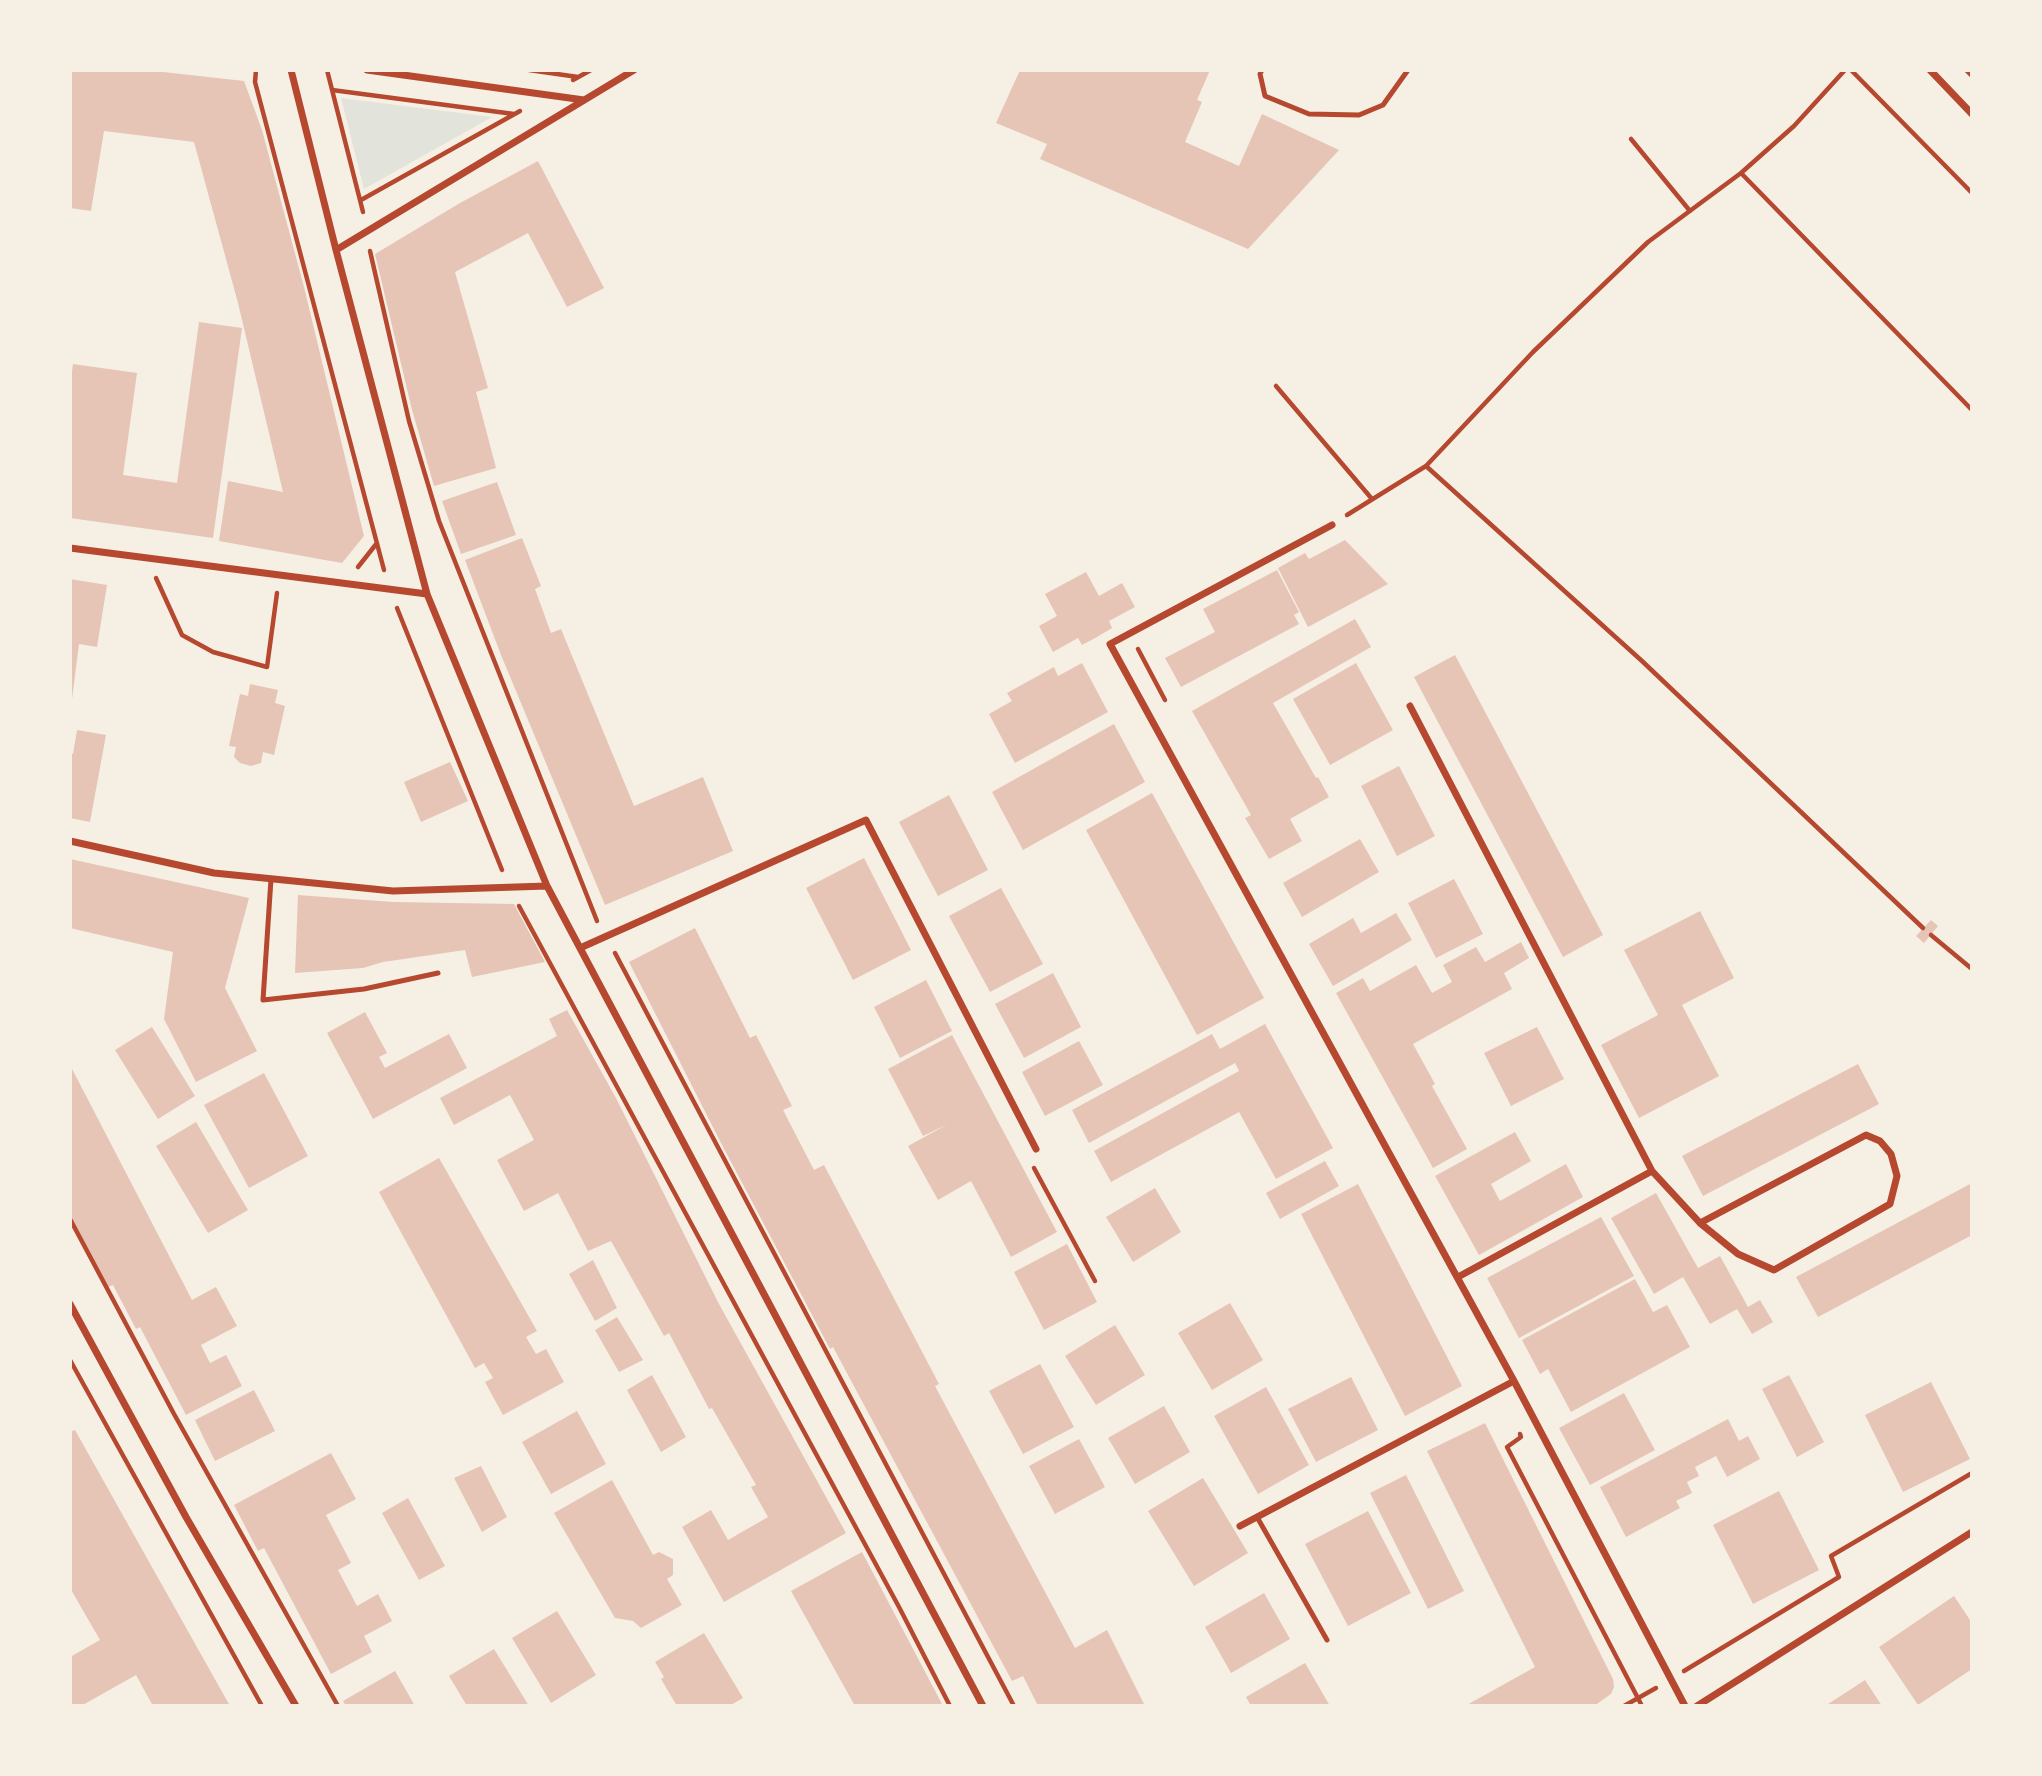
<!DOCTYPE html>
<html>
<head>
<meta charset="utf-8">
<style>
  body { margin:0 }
  #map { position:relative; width:2042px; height:1776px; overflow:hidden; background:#f6efe4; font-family:"IBM Plex Sans",sans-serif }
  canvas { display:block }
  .frame { position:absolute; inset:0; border:72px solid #f6efe4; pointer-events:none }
</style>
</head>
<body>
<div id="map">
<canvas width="2042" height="1776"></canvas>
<div class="frame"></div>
</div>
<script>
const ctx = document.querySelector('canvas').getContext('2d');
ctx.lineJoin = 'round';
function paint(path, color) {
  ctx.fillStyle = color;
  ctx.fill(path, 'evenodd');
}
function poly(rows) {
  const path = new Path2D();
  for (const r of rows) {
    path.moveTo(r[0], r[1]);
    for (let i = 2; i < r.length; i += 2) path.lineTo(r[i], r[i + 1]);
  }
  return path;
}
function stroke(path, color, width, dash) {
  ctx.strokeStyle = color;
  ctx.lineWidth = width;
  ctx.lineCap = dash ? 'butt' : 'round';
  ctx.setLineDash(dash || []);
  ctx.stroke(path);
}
const green = poly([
  [341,98,492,117,364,189]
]);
const building = poly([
  [70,70,145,70,244,81,262,130,304,287,364,536,342,563,219,541,228,481,283,492,238,303,194,142,104,131,91,211,70,208],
  [1020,70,1210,70,1197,100,1202,102,1185,142,1239,166,1262,114,1339,150,1248,249,1040,159,1047,144,996,123],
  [538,161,604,288,567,307,528,233,455,272,488,388,476,392,496,468,434,486,412,410,375,254,460,203],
  [199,322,242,328,213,538,70,518,70,386,73,364,137,373,123,475,177,483],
  [497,482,516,535,461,554,442,501],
  [522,538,541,586,535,589,551,633,561,629,634,806,703,777,733,851,605,905,501,655,465,560],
  [1345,540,1388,584,1308,627,1278,568,1305,553,1309,559],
  [1277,570,1299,612,1294,615,1299,624,1181,687,1165,658,1215,632,1203,609],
  [1086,572,1099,596,1122,583,1135,607,1109,621,1112,628,1097,637,1082,645,1078,638,1053,652,1039,626,1057,616,1045,594],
  [70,579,107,585,97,647,79,644,72,699,70,699],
  [1355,619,1371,647,1273,703,1316,778,1318,777,1329,797,1290,819,1302,841,1269,859,1245,818,1251,815,1192,711],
  [1455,655,1603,935,1563,957,1414,677],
  [1082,663,1108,712,1015,763,989,714,1012,701,1007,693,1054,667,1058,676],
  [1356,663,1393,730,1330,765,1293,699],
  [250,684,278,690,275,703,285,706,274,755,263,752,261,763,251,766,240,763,234,757,236,747,229,746,240,694,248,696],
  [1114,724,1145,782,1023,850,992,792],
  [77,730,106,735,90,822,70,818,70,753,73,754],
  [450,762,468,801,421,822,404,782],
  [1399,766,1435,836,1397,856,1361,786],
  [1152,793,1264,998,1197,1035,1086,830],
  [949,795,988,870,938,896,899,822],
  [1360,839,1379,872,1302,917,1283,883],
  [864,858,911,950,853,980,806,888],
  [70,859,249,898,225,988,257,1051,196,1082,164,1019,173,952,70,928],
  [1454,879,1483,934,1436,958,1408,903],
  [1001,888,1043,964,990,992,949,916],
  [298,895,393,902,514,904,545,962,472,977,465,950,383,962,363,968,295,973],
  [1700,911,1734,978,1682,1005,1719,1076,1639,1118,1601,1045,1658,1015,1624,950],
  [1396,913,1412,940,1333,986,1309,944,1353,918,1361,933],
  [1931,920,1938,926,1924,943,1916,936],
  [695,928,750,1038,756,1035,792,1106,783,1110,814,1170,824,1165,939,1384,935,1386,1075,1648,1107,1630,1145,1706,1038,1706,1023,1676,1012,1681,833,1347,830,1349,721,1143,629,962],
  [1521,942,1529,958,1504,973,1512,989,1413,1044,1435,1084,1432,1086,1467,1149,1433,1168,1336,993,1363,978,1370,991,1416,965,1432,993,1452,982,1443,965,1476,947,1485,962],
  [1053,973,1081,1027,1024,1058,995,1004],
  [926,980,952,1031,900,1058,874,1007],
  [567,1010,616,1098,719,1304,846,1533,724,1602,682,1527,711,1510,728,1540,768,1517,751,1487,756,1485,712,1408,709,1409,669,1333,664,1336,611,1241,588,1251,558,1193,524,1211,497,1160,534,1140,510,1095,454,1125,440,1098,557,1036,549,1019],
  [365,1012,387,1053,379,1057,385,1068,449,1034,467,1068,373,1119,327,1033],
  [1265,1024,1333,1148,1276,1179,1239,1112,1111,1182,1094,1151,1239,1071,1235,1063,1089,1143,1072,1110,1212,1034,1220,1049],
  [152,1027,195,1096,158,1119,115,1050],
  [1537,1027,1564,1079,1511,1106,1484,1053],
  [952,1035,1057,1232,1011,1257,971,1181,938,1200,908,1146,948,1124,923,1136,888,1069],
  [1079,1041,1103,1085,1045,1116,1022,1072],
  [1858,1064,1879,1104,1703,1196,1682,1156],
  [70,1065,192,1300,216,1287,237,1326,201,1345,210,1363,226,1355,242,1386,186,1415,140,1327,136,1329,113,1285,108,1287,70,1215],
  [264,1073,308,1156,249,1188,204,1105],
  [196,1122,248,1210,208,1233,156,1146],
  [1515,1132,1531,1161,1491,1184,1500,1201,1566,1164,1583,1197,1479,1255,1435,1176],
  [439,1158,537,1331,526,1337,536,1354,546,1349,564,1382,503,1415,485,1382,493,1378,484,1363,475,1368,379,1192],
  [1325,1161,1339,1186,1280,1219,1266,1193],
  [1972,1183,1972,1235,1818,1317,1796,1277],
  [1358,1184,1462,1386,1405,1416,1301,1214],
  [1155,1188,1181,1232,1133,1262,1106,1217],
  [1656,1193,1698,1268,1720,1256,1748,1307,1760,1300,1773,1322,1752,1334,1737,1309,1710,1324,1683,1277,1654,1294,1611,1218],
  [1601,1217,1634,1276,1519,1338,1487,1278],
  [1067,1244,1097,1302,1044,1330,1014,1272],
  [593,1260,617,1308,595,1321,569,1274],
  [1635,1279,1653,1312,1667,1305,1690,1347,1571,1412,1548,1369,1540,1374,1522,1340],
  [1230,1303,1263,1360,1212,1390,1178,1333],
  [617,1317,643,1360,619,1372,595,1330],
  [1115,1325,1145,1375,1096,1405,1065,1356],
  [1040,1364,1074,1427,1023,1454,989,1391],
  [652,1375,686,1437,661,1452,627,1390],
  [1789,1375,1824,1442,1797,1457,1762,1389],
  [1351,1377,1378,1430,1316,1462,1288,1409],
  [1931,1382,1970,1459,1903,1492,1865,1415],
  [1266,1387,1309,1465,1258,1494,1214,1416],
  [254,1390,275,1431,215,1461,195,1420],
  [1624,1393,1655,1450,1590,1485,1559,1428],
  [1164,1406,1190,1452,1135,1484,1108,1438],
  [577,1411,606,1464,551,1494,522,1442],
  [1728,1419,1739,1441,1748,1436,1760,1459,1727,1477,1716,1456,1695,1467,1699,1476,1687,1482,1692,1493,1676,1501,1680,1508,1626,1537,1600,1487],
  [1485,1423,1613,1679,1614,1687,1611,1694,1594,1706,1465,1706,1535,1667,1427,1451],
  [70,1427,72,1431,75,1430,230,1706,153,1706,136,1675,81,1706,70,1706,70,1657,100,1640,70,1588],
  [1079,1439,1105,1487,1055,1514,1029,1466],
  [331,1453,356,1499,326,1515,351,1563,338,1570,357,1606,378,1594,392,1621,364,1636,372,1652,331,1674,264,1548,258,1551,234,1505],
  [481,1466,507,1517,482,1532,454,1478],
  [1406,1475,1464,1591,1428,1609,1370,1493],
  [1203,1478,1248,1553,1194,1586,1148,1511],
  [612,1480,653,1555,659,1552,673,1559,673,1575,667,1579,682,1605,641,1628,633,1621,615,1618,554,1513],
  [1779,1491,1819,1570,1753,1604,1713,1525],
  [408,1498,445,1566,419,1580,382,1513],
  [1368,1511,1411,1593,1348,1626,1305,1544],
  [862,1552,942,1704,943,1706,855,1706,791,1591],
  [1264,1593,1290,1639,1231,1673,1205,1627],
  [1954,1596,1972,1623,1972,1669,1918,1705,1879,1647],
  [557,1611,596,1675,551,1703,512,1638],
  [704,1633,743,1698,729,1706,677,1706,661,1679,664,1677,655,1662],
  [494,1649,529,1706,467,1706,449,1676],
  [1305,1663,1330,1706,1251,1706,1246,1697],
  [395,1671,415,1706,346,1706,343,1701],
  [1865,1680,1882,1706,1825,1706]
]);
const path = poly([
  [256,70,255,82,384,570],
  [327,70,363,212],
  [529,70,578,77],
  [1851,70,1972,193],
  [1966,70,1972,76],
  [573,80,591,70],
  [332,90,514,114],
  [1631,139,1690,211],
  [1741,173,1972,410],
  [361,200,520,111],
  [370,251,409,421,439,521,597,921],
  [1276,386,1372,499],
  [1426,466,1642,661,1923,928],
  [1347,515,1426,466,1533,352,1648,242,1741,173,1794,126,1845,70],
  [358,567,377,543],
  [156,578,182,635,213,652,267,667,277,593],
  [397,608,502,870],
  [1138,649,1165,700],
  [519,906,899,1607,950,1706],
  [1931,935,1972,969],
  [615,953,1014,1706],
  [1034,1168,1095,1281],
  [70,1219,174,1414,338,1706],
  [70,1360,262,1706],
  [1520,1434,1521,1437,1507,1447,1642,1706],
  [1684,1671,1839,1577,1831,1556,1972,1473],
  [1624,1706,1656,1688]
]);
const service = poly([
  [1262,70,1260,74,1265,96,1309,114,1359,115,1383,105,1408,70],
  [271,879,263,1000,364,989,438,973],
  [1257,1517,1327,1640]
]);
const minor = poly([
  [291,70,336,250,427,594,547,886,983,1706],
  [367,70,584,100],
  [1930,70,1972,114],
  [336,250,634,70],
  [1332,525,1110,644,1514,1381,1685,1706],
  [70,548,427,594],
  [1410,706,1652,1171,1458,1277],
  [70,841,214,873,393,891,547,886],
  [580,948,866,820,1036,1149],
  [1652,1171,1700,1223,1738,1254,1774,1270,1890,1204,1897,1176,1891,1154,1880,1141,1866,1135,1700,1223],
  [70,1304,186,1517,296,1706],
  [1240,1526,1514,1381],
  [1697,1706,1972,1532]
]);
paint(green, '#e2e4dc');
paint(building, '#e6c5b7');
stroke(path, '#b5482f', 4.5);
stroke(service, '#b5482f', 5);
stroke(minor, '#b5482f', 7);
</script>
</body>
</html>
